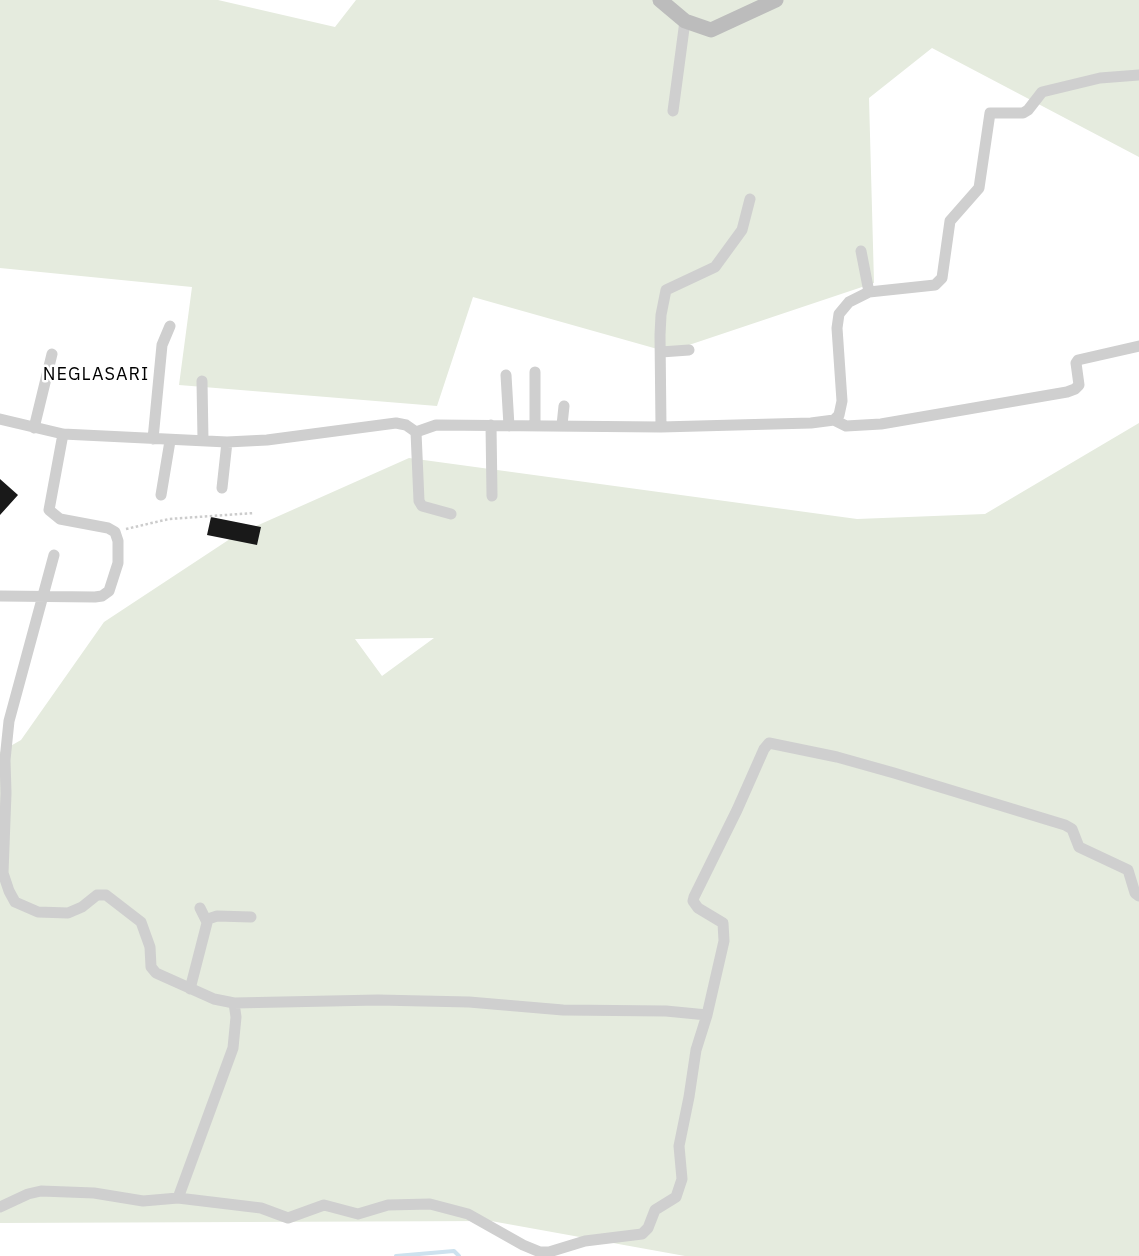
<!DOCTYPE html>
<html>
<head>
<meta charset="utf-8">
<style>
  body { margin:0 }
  canvas { display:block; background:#fff }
</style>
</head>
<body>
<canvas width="1139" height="1256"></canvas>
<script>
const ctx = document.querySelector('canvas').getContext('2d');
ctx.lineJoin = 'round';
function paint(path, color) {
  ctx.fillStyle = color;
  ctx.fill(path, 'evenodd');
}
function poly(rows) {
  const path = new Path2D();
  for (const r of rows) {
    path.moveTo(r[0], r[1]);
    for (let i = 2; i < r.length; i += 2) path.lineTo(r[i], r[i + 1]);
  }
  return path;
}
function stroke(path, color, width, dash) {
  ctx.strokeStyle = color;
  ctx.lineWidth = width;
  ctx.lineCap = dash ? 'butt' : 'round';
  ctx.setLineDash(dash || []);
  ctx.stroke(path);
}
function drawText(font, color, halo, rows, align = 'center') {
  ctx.font = font + ' "IBM Plex Sans",sans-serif';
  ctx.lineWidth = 5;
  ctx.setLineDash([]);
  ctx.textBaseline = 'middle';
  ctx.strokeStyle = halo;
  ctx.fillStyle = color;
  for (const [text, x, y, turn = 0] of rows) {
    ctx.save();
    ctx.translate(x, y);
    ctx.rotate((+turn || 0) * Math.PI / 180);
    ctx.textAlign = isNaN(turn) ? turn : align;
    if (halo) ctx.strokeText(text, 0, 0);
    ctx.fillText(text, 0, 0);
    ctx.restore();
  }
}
const green = poly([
  [0,0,218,0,335,27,356,0,1139,0,1139,157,932,48,869,98,874,283,668,352,473,297,437,406,179,385,192,287,0,268],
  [1139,423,1139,1256,685,1256,491,1221,0,1223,0,752,21,740,104,622,236,535,409,458,857,519,985,514],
  [434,638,382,676,355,639]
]);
const stream = poly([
  [396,1256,454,1251,459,1256]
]);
const building = poly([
  [0,479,18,495,0,515],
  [211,517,261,527,257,545,207,535]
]);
const path = poly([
  [126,529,169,519,254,513]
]);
const street = poly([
  [673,111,685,21],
  [861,251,869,292],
  [661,352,689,350],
  [535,372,535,424],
  [506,375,509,426],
  [202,381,203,440],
  [0,419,63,434,227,442,267,440,396,423,406,425,416,432,436,425,661,427,811,423,834,420,839,415,842,401,837,328,839,314,849,302,869,292,935,285,942,278,950,221,979,188,990,113,1023,113,1028,110,1042,92,1100,78,1139,75],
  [834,420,846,426,881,424,1067,392,1075,389,1079,385,1076,363,1078,360,1139,346],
  [491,425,492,496],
  [562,425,564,406],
  [661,427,660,335,661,315,666,290,715,267,742,230,750,199],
  [34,428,52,354],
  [416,432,419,501,422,506,451,514],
  [153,439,162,345,170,326],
  [222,488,227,442],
  [161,495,170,441],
  [54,555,9,721,5,760,6,793,3,873,9,891,15,902,38,912,68,913,82,907,97,895,106,895,141,922,150,947,151,967,156,973,214,999,234,1003,378,1000,469,1002,563,1010,666,1011,707,1015],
  [0,596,95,597,102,596,109,591,118,563,118,541,115,532,108,528,60,519,49,510,63,434],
  [200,908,207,922],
  [190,989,208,919,217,916,251,917],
  [178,1198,233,1048,236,1017,234,1003],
  [0,1207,28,1194,41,1191,94,1193,143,1201,178,1198,261,1208,288,1218,324,1205,358,1214,388,1205,430,1204,468,1214,523,1245,540,1252,549,1252,585,1241,642,1234,648,1228,655,1210,676,1197,682,1179,679,1146,689,1097,696,1050,707,1015,724,941,723,923,698,908,693,901,694,897,737,810,764,749,769,743,837,757,894,773,1065,825,1072,829,1079,847,1128,870,1135,893,1139,896]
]);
const secondary = poly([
  [660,0,685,21,711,30,776,0]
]);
const quarterNames = [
  ["NEGLASARI",96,375]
];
paint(green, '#e5ebde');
stroke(stream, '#cde2ee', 4);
paint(building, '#191919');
stroke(path, '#ccc', 2.5, [2.5, 2.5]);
stroke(street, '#cfcfcf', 11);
stroke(secondary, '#bcbcbc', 15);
ctx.letterSpacing = '1px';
drawText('18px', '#000', '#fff', quarterNames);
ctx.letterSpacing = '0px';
</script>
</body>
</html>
